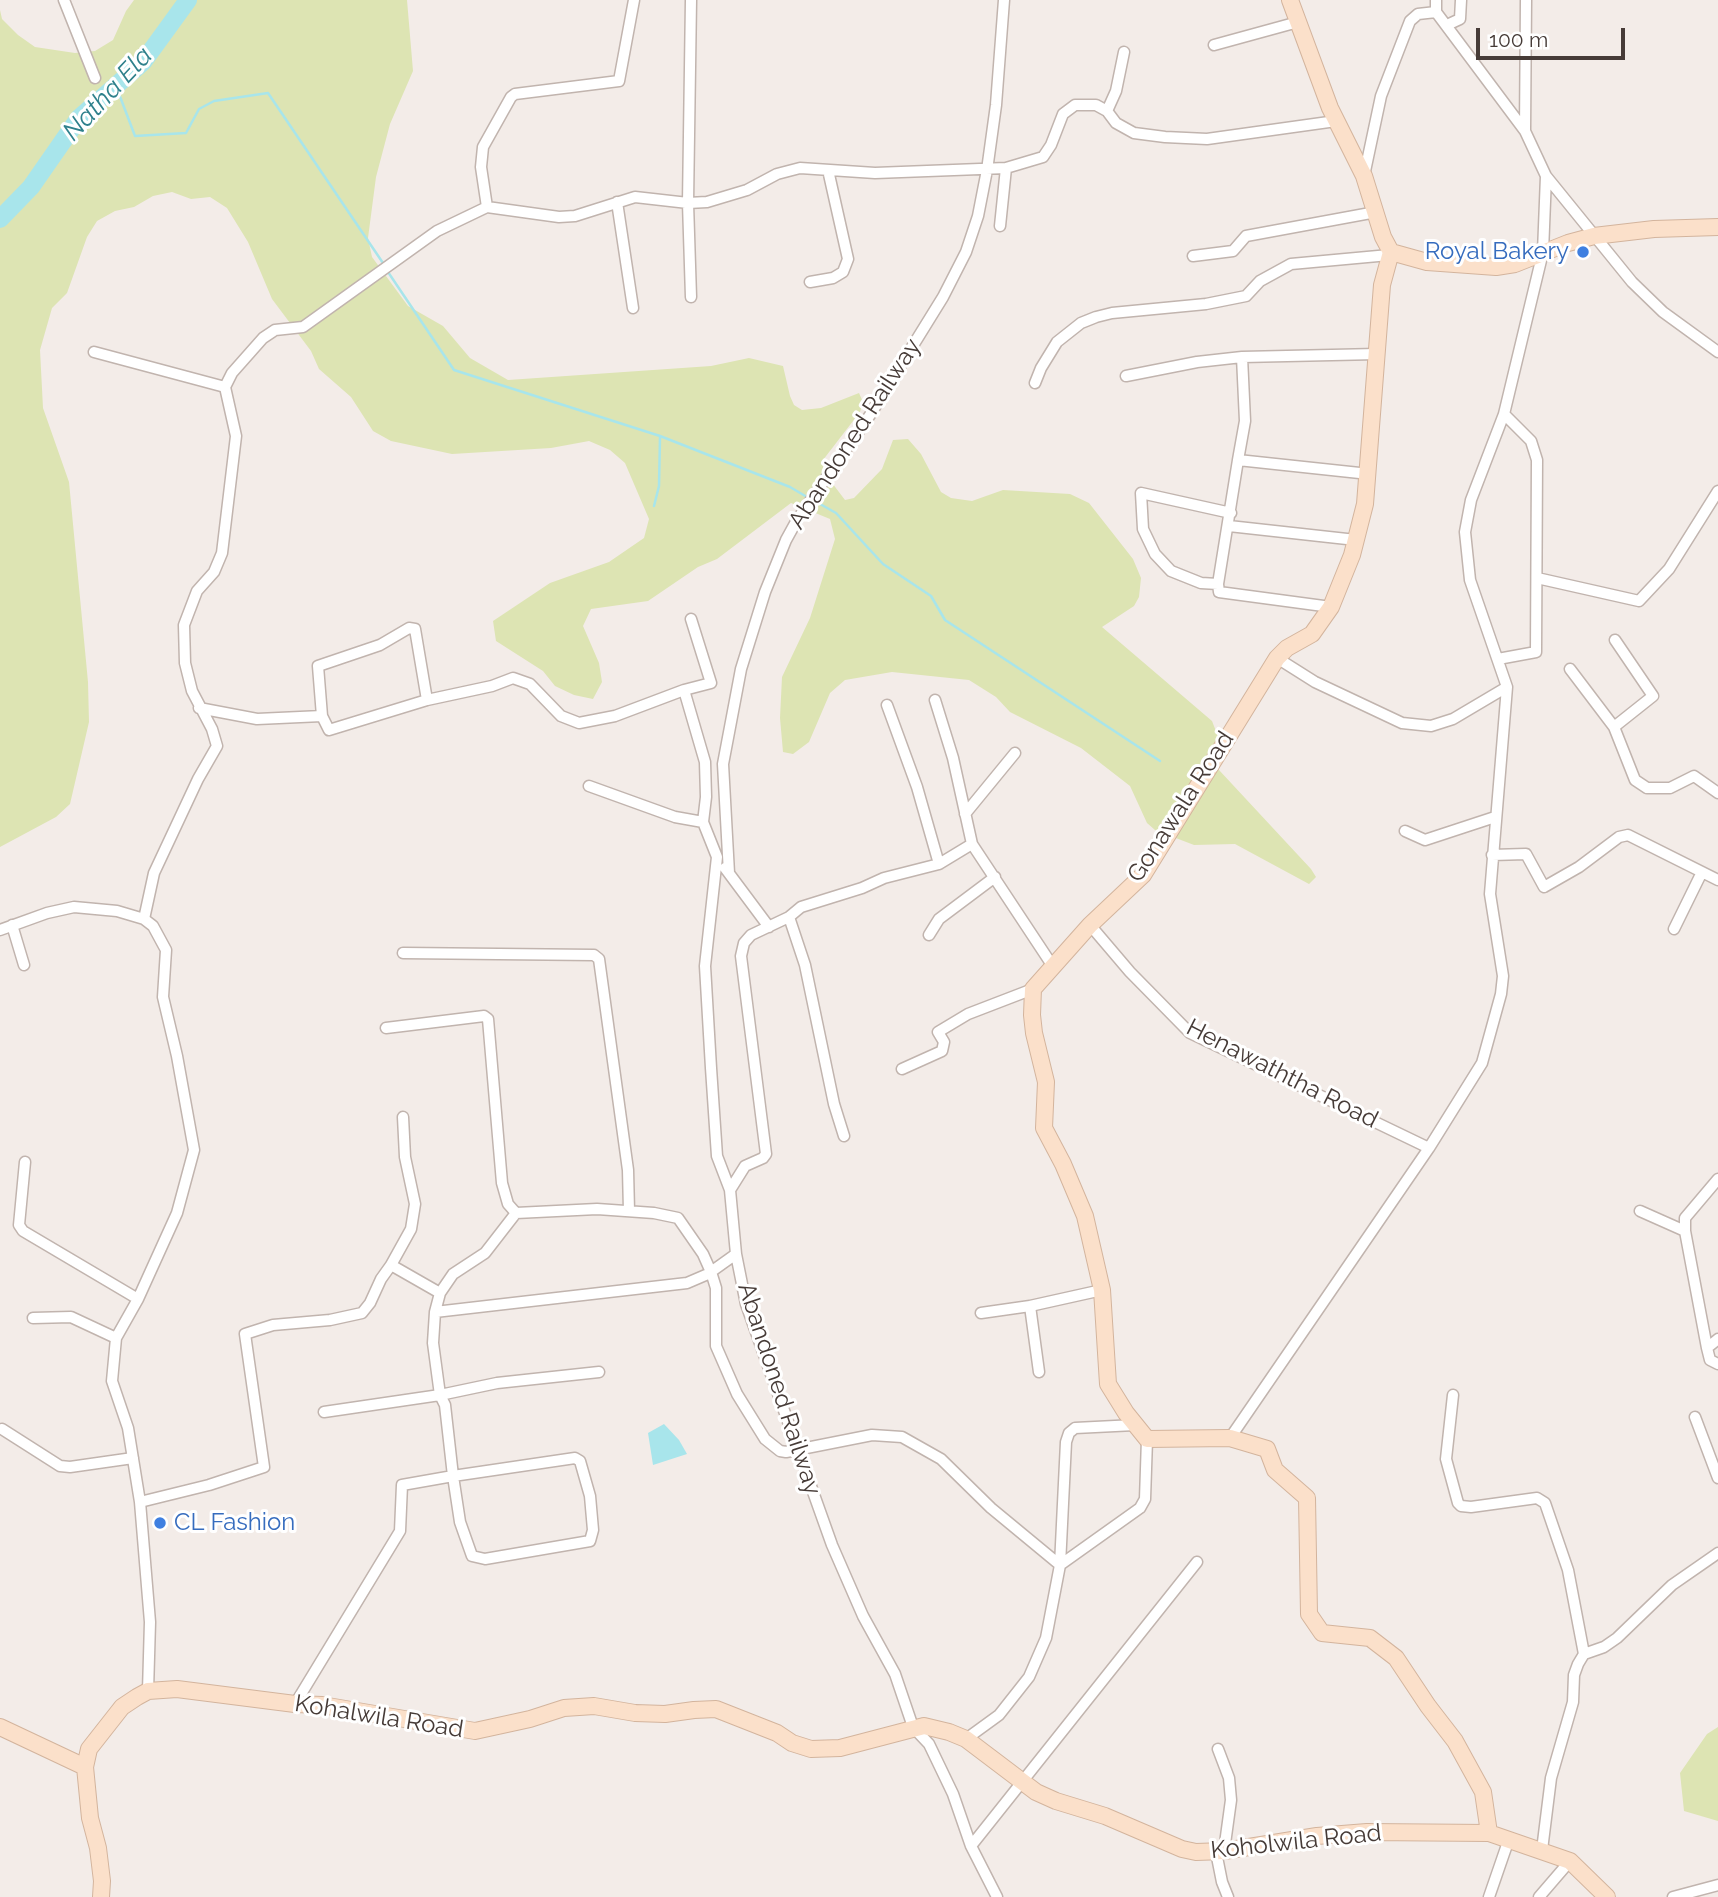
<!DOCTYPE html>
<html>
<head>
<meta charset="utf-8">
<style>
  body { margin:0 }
  #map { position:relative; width:1718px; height:1897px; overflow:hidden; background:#f3ece8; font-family:Raleway,sans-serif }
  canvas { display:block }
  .scale { position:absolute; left:1476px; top:28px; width:149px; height:32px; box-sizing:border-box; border:4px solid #463b37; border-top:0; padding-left:9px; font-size:21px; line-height:24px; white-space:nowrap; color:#463b37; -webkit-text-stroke:5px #fff; paint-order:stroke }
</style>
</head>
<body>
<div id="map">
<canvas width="1718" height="1897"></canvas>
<div class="scale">100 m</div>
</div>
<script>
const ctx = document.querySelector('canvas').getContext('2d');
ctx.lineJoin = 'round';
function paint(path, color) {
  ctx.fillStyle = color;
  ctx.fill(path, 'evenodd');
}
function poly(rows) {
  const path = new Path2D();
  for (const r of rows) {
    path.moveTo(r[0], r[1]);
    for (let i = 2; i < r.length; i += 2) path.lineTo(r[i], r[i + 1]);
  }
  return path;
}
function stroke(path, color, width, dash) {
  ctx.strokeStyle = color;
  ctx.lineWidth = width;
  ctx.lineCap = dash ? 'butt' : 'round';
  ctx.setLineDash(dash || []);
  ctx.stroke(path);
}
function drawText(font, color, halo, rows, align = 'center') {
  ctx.font = font + ' Raleway,sans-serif';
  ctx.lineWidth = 6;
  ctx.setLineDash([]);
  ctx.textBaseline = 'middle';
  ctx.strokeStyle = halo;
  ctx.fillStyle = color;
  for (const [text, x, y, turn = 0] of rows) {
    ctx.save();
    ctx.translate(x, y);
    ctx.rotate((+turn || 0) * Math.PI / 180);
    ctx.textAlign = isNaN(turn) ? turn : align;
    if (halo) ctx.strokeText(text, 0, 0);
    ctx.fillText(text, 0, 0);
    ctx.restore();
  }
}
const green = poly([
  [134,0,407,0,413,71,390,124,376,177,368,238,372,257,408,306,443,326,470,358,508,380,711,366,749,358,783,366,790,396,794,405,802,410,821,408,859,393,863,402,860,412,823,460,823,471,845,500,854,498,882,469,893,440,908,439,921,454,941,492,951,498,972,501,1003,490,1070,494,1089,503,1133,559,1141,578,1139,597,1134,606,1102,627,1212,721,1219,739,1219,770,1311,869,1316,877,1309,884,1235,844,1194,845,1155,830,1147,823,1130,786,1121,779,1081,748,1010,712,996,697,969,680,892,672,845,680,830,693,809,742,793,754,783,752,780,718,782,677,810,618,835,539,830,519,791,503,717,559,698,567,648,601,591,609,583,626,599,663,602,682,593,699,574,695,555,686,543,671,496,641,493,621,550,583,609,562,644,538,649,519,625,463,610,450,589,441,551,448,452,454,391,441,373,431,351,397,319,369,311,351,272,299,248,242,227,208,210,197,191,199,172,192,153,196,134,207,115,211,97,221,87,237,67,293,52,308,40,350,43,408,69,482,88,682,89,722,70,804,56,817,0,847,0,10,2,19,18,35,35,47,75,53,95,51,113,40,126,11],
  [1718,1727,1718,1821,1684,1811,1680,1773,1707,1734]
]);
const water = poly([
  [664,1424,679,1440,687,1454,653,1465,648,1433]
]);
const stream = poly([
  [116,86,135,136,186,133,199,109,214,101,268,93,385,266],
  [388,272,454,370,660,436,790,487,807,497],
  [813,500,836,513,883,564,931,596,945,620,1160,761],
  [654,506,659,486,660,437]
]);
const river = poly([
  [0,219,31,187,79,118,143,62,188,0]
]);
const street = poly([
  [64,0,95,78],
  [1447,25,1460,19,1461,0],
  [1214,45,1298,22],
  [1107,111,1116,91,1124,52],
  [1525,131,1526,0],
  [1364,176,1381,96,1410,21,1418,14,1436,12],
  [1546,176,1632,282,1663,312,1718,352],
  [617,202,633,308],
  [487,207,481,167,483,147,511,97,515,94,619,81,634,0],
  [1000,226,1006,168],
  [1193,256,1233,251,1246,236,1376,212],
  [810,282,833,278,843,272,848,259,828,170],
  [691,297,688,203,691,0],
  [94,352,225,387],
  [1126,376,1197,362,1242,357,1377,354],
  [1035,383,1041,368,1057,342,1081,323,1096,317,1112,313,1206,304,1246,296,1260,281,1291,264,1389,255],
  [1238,460,1245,421,1242,357],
  [1229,526,1356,540],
  [1537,578,1639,601,1669,569,1718,491],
  [1218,584,1201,583,1171,571,1155,554,1143,529,1141,493,1231,513],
  [1331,607,1219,592,1218,584,1238,460,1369,474],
  [1277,658,1315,682,1402,723,1431,726,1453,719,1507,687],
  [1498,659,1536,652,1537,460,1531,441,1504,414],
  [1570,669,1614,727,1635,780,1647,788,1670,788,1694,776,1718,793],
  [684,690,711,683,691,619],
  [935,700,953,758,972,844],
  [887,705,917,787,939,864],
  [199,708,257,719,322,716,329,730,427,700,492,686,513,678,530,684,561,716,579,723,615,716,684,690,705,762,706,797,703,822,717,857,705,966,711,1068,717,1156,730,1190,736,1254,746,1304,832,1545,863,1616,895,1674,913,1727,929,1744,953,1794,971,1846,997,1897],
  [322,716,318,666,380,645,409,628,415,629,427,700],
  [1614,727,1653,696,1615,640],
  [589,786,675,817,703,822],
  [965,814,1015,753],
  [1405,831,1425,840,1495,817],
  [1492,855,1526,854,1544,887,1579,867,1619,837,1628,835,1718,880],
  [725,868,769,927],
  [729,873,723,764,741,669,765,592,786,540,797,520,870,415,943,297,966,252,978,216,987,170,996,105,1004,0],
  [789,917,805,965,834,1104,844,1136],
  [144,919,154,873,198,779,217,746,212,729,192,691,185,663,184,625,197,591,214,572,222,553,236,436,225,387,232,373,263,338,275,330,303,327,437,231,487,207,559,217,575,216,635,197,688,203,707,202,747,190,777,174,800,168,875,173,1006,168,1043,157,1051,145,1063,114,1075,105,1096,105,1107,111,1116,123,1134,133,1165,137,1207,139,1336,121],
  [12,925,24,965],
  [1090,925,1130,972,1190,1033,1429,1148],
  [1674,929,1702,872],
  [0,930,47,913,74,907,117,911,144,919,153,926,166,950,163,997,177,1056,194,1150,177,1213,138,1299,116,1338,112,1381,128,1428,140,1502,150,1622,148,1691],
  [929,935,939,919,995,877],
  [403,953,594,955,599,959,628,1170,629,1211],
  [386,1028,484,1016,488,1019,502,1183,508,1204,516,1213],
  [902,1069,942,1051,944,1042,938,1032,968,1014,1033,989],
  [403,1117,405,1157,415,1204,411,1229,391,1265,440,1293],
  [25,1162,19,1225,23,1231,138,1299],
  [1718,1179,1685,1218,1685,1231,1707,1348,1710,1360,1718,1364],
  [730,1190,745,1166,763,1158,766,1154,741,956,744,943,751,935,789,917,801,907,862,888,884,878,939,864,972,844,1052,965],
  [1640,1211,1685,1231],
  [435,1312,687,1283,708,1274,736,1254],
  [981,1313,1030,1306],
  [33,1318,71,1317,116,1338],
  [1707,1348,1718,1339],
  [599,1372,497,1383,440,1395,433,1343,435,1312,440,1293,453,1274,485,1253,516,1213,597,1209,654,1213,678,1218,703,1254,711,1272,716,1288,716,1346,737,1394,765,1439,780,1451,786,1452,872,1435,902,1437,941,1459,991,1508,1060,1565,1140,1508,1145,1499,1147,1439],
  [1039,1372,1030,1306,1102,1290],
  [1453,1395,1446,1459,1458,1503,1461,1506,1471,1507,1537,1498,1545,1503,1568,1570,1584,1654],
  [1695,1417,1718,1478],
  [2,1429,60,1466,70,1467,133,1458],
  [1230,1438,1429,1148,1482,1063,1501,994,1503,976,1490,894,1507,687,1470,580,1465,532,1471,500,1504,414,1543,252,1546,176,1525,131,1436,12,1436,0],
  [140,1502,209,1485,264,1467,245,1334,273,1325,330,1320,362,1313,370,1303,381,1279,391,1265],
  [295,1704,400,1531,402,1485,453,1476,575,1458,580,1461,590,1496,593,1530,590,1541,485,1559,472,1556,460,1522,453,1476,445,1405,440,1395,324,1412],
  [966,1739,999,1715,1029,1677,1046,1638,1060,1565,1066,1442,1069,1433,1075,1428,1135,1425],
  [1218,1749,1229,1778,1231,1800,1224,1851],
  [971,1846,1197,1562],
  [1542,1850,1551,1778,1573,1702,1574,1675,1578,1664,1584,1654,1604,1647,1617,1638,1672,1585,1718,1553],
  [1216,1852,1222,1882,1228,1897],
  [1489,1897,1509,1839],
  [1539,1897,1570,1861],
  [1673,1897,1718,1885]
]);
const secondary = poly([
  [1290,0,1330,108,1364,176,1383,237,1391,252],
  [1391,252,1382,285,1365,504,1352,555,1331,607,1312,634,1287,648,1277,658,1143,875,1090,925,1033,989,1032,1015,1034,1033,1046,1082,1044,1128,1063,1164,1085,1216,1102,1290,1108,1384,1126,1413,1147,1439,1230,1438,1267,1449,1275,1470,1307,1498,1309,1614,1322,1633,1370,1638,1396,1658,1428,1706,1455,1741,1483,1792,1489,1833],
  [1391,252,1427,262,1496,267,1515,264,1568,243,1594,236,1654,229,1718,227],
  [0,1727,85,1767],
  [101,1897,102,1881,98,1848,90,1818,85,1767,89,1749,122,1707,137,1697,148,1691,177,1689,295,1704,322,1705,475,1731,530,1719,564,1708,594,1706,635,1713,665,1714,694,1710,716,1709,777,1733,792,1743,811,1749,840,1748,924,1726,949,1732,966,1739,1036,1792,1056,1801,1105,1816,1182,1849,1196,1852,1224,1851,1317,1836,1367,1832,1489,1833,1570,1861,1607,1897]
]);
const markers = [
  [1583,252,7,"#3f7fe0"],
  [160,1523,7,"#3f7fe0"]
];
const shopNames = [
  ["Royal Bakery",1569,252],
  ["CL Fashion",174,1523,"left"]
];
const streetNames = [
  ["Abandoned Railway",855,434,-57],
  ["Gonawala Road",1181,807,-57],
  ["Henawaththa Road",1282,1074,27],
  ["Abandoned Railway",779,1389,72],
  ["Kohalwila Road",379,1717,9],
  ["Koholwila Road",1296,1842,-6]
];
const waterNames = [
  ["Natha Ela",108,94,-47]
];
paint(green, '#dde4b3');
paint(water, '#a8e5eb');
stroke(stream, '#a8e5eb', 2.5);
stroke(river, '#a8e5eb', 18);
stroke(street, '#c1b4ae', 13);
stroke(secondary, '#d3b49d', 18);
stroke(street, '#fff', 10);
stroke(secondary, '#fbe0ca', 16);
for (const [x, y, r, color] of markers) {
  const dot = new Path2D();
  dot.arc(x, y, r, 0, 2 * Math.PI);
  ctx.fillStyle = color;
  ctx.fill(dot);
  stroke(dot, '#fff', 2.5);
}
drawText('24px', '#366cbe', '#fff', shopNames, 'right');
drawText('24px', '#463b37', '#fff', streetNames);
drawText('italic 26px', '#2f818c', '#fff', waterNames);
</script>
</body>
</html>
